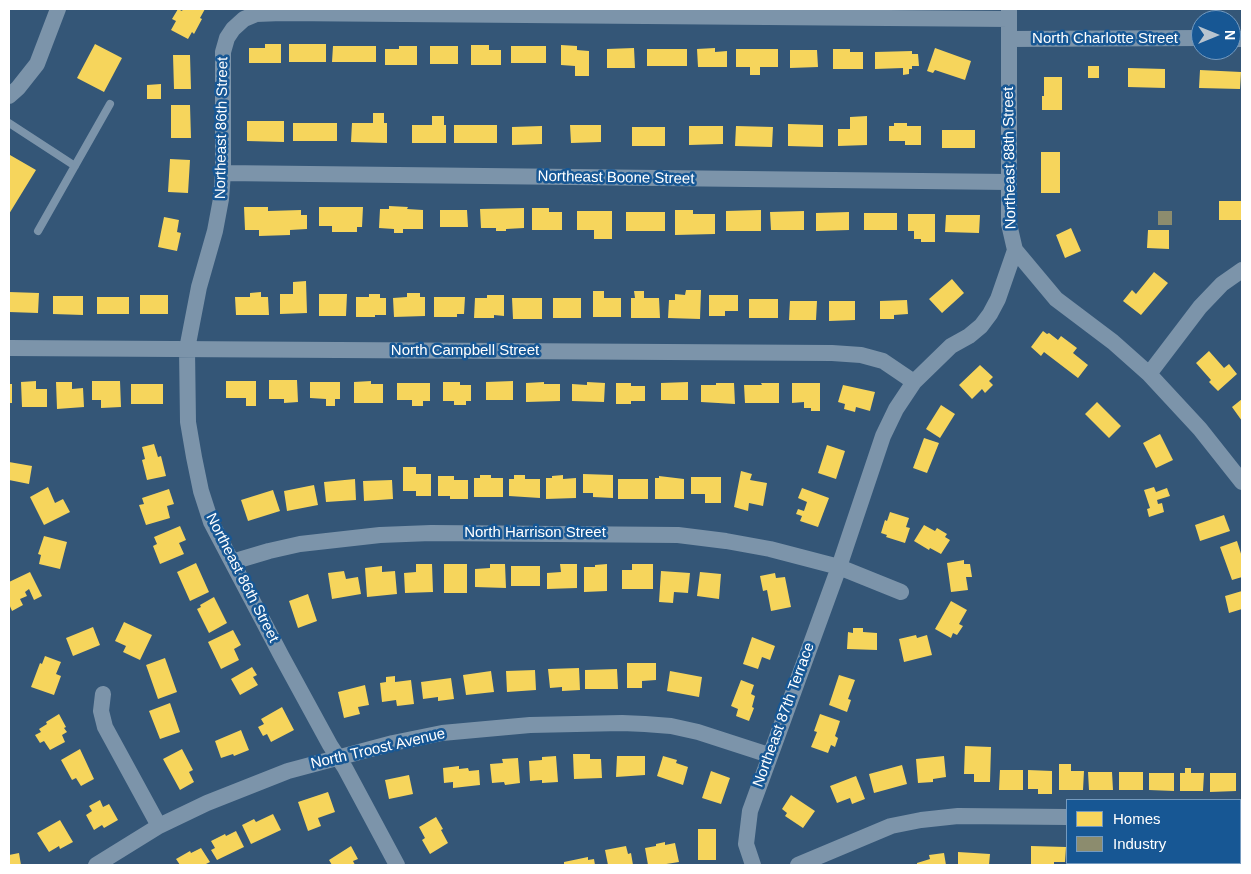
<!DOCTYPE html>
<html>
<head>
<meta charset="utf-8">
<style>
  body { margin:0 }
  #map { position:relative; width:1251px; height:874px; overflow:hidden; background:#345677; font-family:Helvetica,sans-serif }
  canvas { display:block }
  .frame { position:absolute; inset:0; border:10px solid #fff; pointer-events:none }
  .legend { position:absolute; left:1066px; top:799px; width:175px; height:65px; box-sizing:border-box; background:#175794; border:1px solid #749abf; margin:0; padding:6px 9px; list-style:none; font-size:15px; color:#fff }
  .legend li { display:flex; align-items:center; gap:10px; height:25px }
  .legend b { width:25px; border:1px solid #749abf }
  .north { position:absolute; left:1191px; top:10px; width:50px; height:50px; box-sizing:border-box; background:#175794; border:1px solid #749abf; border-radius:50%; rotate:90deg; font-size:14px; font-weight:700; line-height:20px; text-align:center; color:#fff }
  .north::after { content:''; display:block; margin:auto; width:18px; height:22px; background:#b8c4cf; clip-path:polygon(50% 0,100% 100%,50% 72%,0 100%) }
</style>
</head>
<body>
<div id="map">
<canvas width="1251" height="874"></canvas>
<div class="frame"></div>
<ul class="legend">
<li><b style="height:14px;background:#f6d55c"></b>Homes</li>
<li><b style="height:14px;background:#8c8c6e"></b>Industry</li>
</ul>
<div class="north">N</div>
</div>
<script>
const ctx = document.querySelector('canvas').getContext('2d');
ctx.lineJoin = 'round';
function paint(path, color) {
  ctx.fillStyle = color;
  ctx.fill(path, 'evenodd');
}
function poly(rows) {
  const path = new Path2D();
  for (const r of rows) {
    path.moveTo(r[0], r[1]);
    for (let i = 2; i < r.length; i += 2) path.lineTo(r[i], r[i + 1]);
  }
  return path;
}
function stroke(path, color, width, dash) {
  ctx.strokeStyle = color;
  ctx.lineWidth = width;
  ctx.lineCap = dash ? 'butt' : 'round';
  ctx.setLineDash(dash || []);
  ctx.stroke(path);
}
function drawText(font, color, halo, rows, align = 'center') {
  ctx.font = font + ' Helvetica,sans-serif';
  ctx.lineWidth = 5;
  ctx.setLineDash([]);
  ctx.textBaseline = 'middle';
  ctx.strokeStyle = halo;
  ctx.fillStyle = color;
  for (const [text, x, y, turn = 0] of rows) {
    ctx.save();
    ctx.translate(x, y);
    ctx.rotate((+turn || 0) * Math.PI / 180);
    ctx.textAlign = isNaN(turn) ? turn : align;
    if (halo) ctx.strokeText(text, 0, 0);
    ctx.fillText(text, 0, 0);
    ctx.restore();
  }
}
const homes = poly([
  [178,9,182,11,183,9,205,9,200,18,202,19,194,34,192,32,188,39,171,30,176,21,172,19],
  [95,44,122,58,104,92,77,78],
  [265,44,281,44,281,63,249,63,249,48,265,48],
  [289,44,326,44,326,62,289,62],
  [471,45,489,45,489,50,501,50,501,65,471,65],
  [561,45,577,46,577,50,589,51,589,76,575,76,575,66,561,65],
  [333,46,376,46,376,62,332,62],
  [399,46,417,46,417,65,385,65,385,49,399,49],
  [430,46,458,46,458,64,430,64],
  [511,46,546,46,546,63,511,63],
  [634,48,635,68,607,68,607,49],
  [715,48,715,52,727,51,727,67,698,67,697,49],
  [935,48,971,61,965,80,935,70,933,73,927,71],
  [647,49,687,49,687,66,647,66],
  [736,49,778,49,778,67,760,67,760,75,750,75,750,67,736,67],
  [833,49,850,49,850,52,863,52,863,69,833,69],
  [790,50,817,50,818,67,790,68],
  [912,51,912,54,918,54,919,66,912,66,912,69,909,69,909,74,903,75,903,68,875,69,875,52],
  [173,55,190,55,191,89,174,89],
  [1088,66,1099,66,1099,78,1088,78],
  [1128,68,1165,69,1165,88,1128,87],
  [1200,70,1241,72,1240,89,1199,88],
  [1044,77,1062,77,1062,110,1042,110,1042,96,1044,96],
  [161,84,161,99,147,99,147,85],
  [171,105,190,105,191,138,171,138],
  [373,113,384,113,384,123,387,123,387,143,351,142,352,123,373,123],
  [432,116,444,116,444,125,446,125,446,143,412,143,412,125,432,125],
  [867,116,867,145,838,146,838,129,850,129,850,117],
  [247,121,284,121,284,142,247,141],
  [293,123,337,123,337,141,293,141],
  [894,123,907,123,907,126,921,126,921,145,905,145,905,141,889,141,889,126,894,126],
  [788,124,823,125,823,147,788,146],
  [454,125,497,125,497,143,454,143],
  [570,125,601,125,601,142,571,143],
  [542,126,542,144,512,145,512,127],
  [689,126,723,126,723,144,689,145],
  [736,126,773,127,772,147,735,146],
  [632,127,665,127,665,146,632,146],
  [942,130,975,130,975,148,942,148],
  [1041,152,1060,152,1060,193,1041,193],
  [10,155,36,170,9,214,9,157],
  [170,159,190,160,188,193,168,192],
  [1219,201,1242,201,1242,220,1219,220],
  [389,206,408,207,407,209,423,210,423,229,403,229,403,233,394,233,394,229,379,228,380,209,389,209],
  [244,207,268,207,268,211,301,210,301,215,307,215,307,229,290,230,290,235,259,236,259,230,245,230],
  [319,207,363,207,362,227,357,227,357,232,332,232,332,226,319,226],
  [524,208,524,228,506,229,506,231,496,231,496,228,481,228,480,209],
  [532,208,549,208,549,212,562,212,562,230,532,230],
  [440,210,467,210,468,227,440,227],
  [675,210,693,210,693,214,715,214,715,234,675,235],
  [761,210,761,231,726,231,726,211],
  [577,211,612,211,612,239,594,239,594,230,577,230],
  [804,211,804,230,771,230,770,212],
  [626,212,665,212,665,231,626,231],
  [849,212,849,230,816,231,816,213],
  [864,213,897,213,897,230,864,230],
  [908,214,935,214,935,242,921,242,921,239,914,239,914,231,908,231],
  [946,215,980,215,979,233,945,232],
  [164,217,179,220,177,232,181,233,177,251,158,247],
  [1071,228,1081,251,1065,258,1056,235],
  [1148,230,1169,230,1169,249,1147,248],
  [1154,272,1168,283,1141,315,1123,301,1132,290,1136,294],
  [952,279,964,293,942,313,929,299],
  [306,281,307,313,280,314,280,294,293,294,293,282],
  [686,290,701,290,700,319,668,318,669,300,675,300,675,294,685,295],
  [593,291,604,291,604,298,621,298,621,317,593,317],
  [634,291,644,291,644,298,659,298,660,318,631,318,631,298,635,298],
  [9,292,39,293,38,313,9,312],
  [261,292,261,297,268,297,269,315,236,315,235,297,250,297,250,293],
  [407,293,420,293,420,297,425,297,425,316,394,317,393,298,407,297],
  [319,294,347,294,346,316,319,316],
  [369,294,380,294,380,298,386,298,386,315,375,315,375,317,356,317,356,297,369,297],
  [140,295,168,295,168,314,140,314],
  [487,295,504,295,504,316,494,315,494,318,474,318,475,298,487,298],
  [709,295,738,295,738,311,725,311,725,316,709,316],
  [53,296,83,296,83,315,53,314],
  [97,297,129,297,129,314,97,314],
  [434,297,465,297,464,314,457,314,457,317,434,317],
  [512,298,542,298,542,319,513,319],
  [553,298,581,298,581,318,553,318],
  [749,299,778,299,778,318,749,318],
  [907,300,908,314,894,315,894,319,880,319,880,301],
  [790,301,817,301,816,320,789,320],
  [829,301,855,301,855,320,829,321],
  [1043,331,1047,334,1049,333,1058,340,1061,336,1077,348,1073,353,1088,365,1078,378,1044,352,1041,356,1031,347],
  [1209,351,1224,368,1229,364,1237,374,1218,391,1209,382,1211,380,1196,363],
  [980,365,993,377,989,381,993,385,985,393,982,389,972,399,959,385],
  [269,380,297,380,298,402,284,403,284,399,269,399],
  [36,381,36,389,47,389,47,407,22,407,21,382],
  [92,381,120,381,121,407,101,408,101,400,92,400],
  [226,381,256,381,256,406,246,406,246,398,226,398],
  [371,381,371,384,383,384,383,403,354,403,354,382],
  [513,381,513,400,486,400,486,382],
  [56,382,72,382,72,389,83,388,84,407,57,409],
  [310,382,340,382,340,399,335,399,335,406,326,406,326,399,310,398],
  [443,382,460,382,460,385,471,385,471,401,466,401,466,405,454,405,454,401,443,401],
  [544,382,544,384,560,384,560,401,526,402,526,383],
  [587,382,605,383,604,402,572,401,572,384,587,385],
  [688,382,688,400,661,400,661,383],
  [397,383,430,383,430,401,423,401,423,406,412,406,412,400,397,400],
  [616,383,631,383,631,386,645,386,645,401,631,401,631,404,616,404],
  [716,383,734,383,735,404,701,402,701,385,716,385],
  [761,383,779,383,779,403,745,403,744,385,762,385],
  [792,383,820,383,820,411,811,411,811,408,804,408,804,402,792,403],
  [9,384,12,384,12,403,9,403],
  [131,384,163,384,163,404,131,404],
  [843,385,875,392,870,411,856,407,855,412,844,409,845,404,838,402],
  [1242,399,1242,421,1232,407],
  [1097,402,1121,426,1109,438,1085,414],
  [941,405,955,414,940,438,926,429],
  [1160,434,1173,460,1156,468,1143,443],
  [924,438,939,443,927,473,913,468],
  [154,444,158,457,161,456,166,476,147,480,142,460,145,459,142,447],
  [827,445,845,451,836,479,818,473],
  [9,462,32,466,29,484,9,480],
  [403,467,416,467,416,474,431,474,431,496,416,496,416,491,403,491],
  [741,471,752,474,750,480,767,483,763,506,749,503,748,511,734,507],
  [583,474,613,475,613,498,593,497,593,493,583,493],
  [480,475,491,475,491,478,503,478,503,497,474,497,474,478,480,478],
  [514,475,525,475,525,479,540,479,540,498,509,496,509,479,514,479],
  [563,475,563,479,576,478,576,498,546,499,546,478,552,478,552,476],
  [438,476,454,476,454,480,468,480,468,499,450,499,450,496,438,496],
  [659,476,684,479,684,499,655,499,655,478,659,478],
  [691,477,721,477,721,503,705,503,705,494,691,494],
  [355,479,356,500,326,502,324,482],
  [618,479,648,479,648,499,618,499],
  [392,480,393,499,364,501,363,481],
  [314,485,318,505,287,511,284,491],
  [48,487,55,503,63,499,70,512,44,525,30,497],
  [1154,487,1156,492,1167,488,1170,496,1157,500,1158,504,1162,503,1164,512,1149,517,1147,509,1150,508,1144,490],
  [802,488,829,498,818,527,800,521,802,516,796,514,798,509,804,511,807,502,798,498],
  [169,489,174,504,167,506,170,518,146,525,139,505,144,504,142,498],
  [273,490,280,511,248,521,241,500],
  [890,512,909,518,906,527,910,528,905,543,886,537,887,535,881,533,885,520,887,521],
  [1224,515,1230,531,1200,541,1195,525],
  [924,525,935,531,937,528,947,534,945,537,950,540,941,554,930,548,929,550,914,541],
  [180,526,186,540,179,543,184,554,160,564,153,546,157,544,154,537],
  [44,536,67,542,60,569,39,564,41,555,38,554],
  [1237,541,1242,557,1242,577,1232,580,1220,547],
  [964,560,964,564,970,564,972,577,966,577,968,590,951,592,947,563],
  [196,563,209,592,190,601,177,572],
  [416,564,432,564,433,592,405,593,404,573,416,572],
  [444,564,467,564,467,593,444,593],
  [490,564,505,564,506,588,475,587,475,569,490,568],
  [560,564,577,564,577,588,547,589,547,573,561,572],
  [607,564,607,591,584,592,584,567,595,567,595,565],
  [632,564,653,564,653,589,622,589,622,570,632,570],
  [382,566,382,572,395,571,397,594,367,597,365,568],
  [511,566,540,566,540,586,511,586],
  [344,571,346,579,358,577,361,594,332,599,328,573],
  [661,571,690,573,688,593,674,592,673,603,659,602],
  [30,572,42,596,34,600,29,589,25,592,27,596,20,599,23,605,12,611,9,604,9,582],
  [700,572,721,574,719,599,697,596],
  [775,573,776,578,785,577,791,607,771,611,767,590,763,591,760,576],
  [1242,591,1242,609,1229,613,1225,596],
  [308,594,317,621,298,628,289,601],
  [214,597,227,623,209,633,197,609,201,607,200,605],
  [951,601,967,610,959,624,963,626,957,635,953,633,951,638,935,629],
  [124,622,152,635,140,660,123,652,126,646,115,641],
  [93,627,100,645,73,656,66,638],
  [853,628,863,628,863,632,877,633,877,650,847,649,848,632,853,633],
  [233,630,241,645,234,649,239,660,221,669,208,642],
  [916,635,917,638,927,635,932,655,904,662,899,639],
  [752,637,775,646,770,660,762,657,758,669,743,664],
  [45,656,61,662,56,674,61,676,54,695,31,687,40,663,42,664],
  [165,658,177,692,158,699,146,665],
  [627,663,656,663,656,680,642,681,642,688,627,688],
  [252,667,257,675,253,677,258,685,240,695,231,679],
  [579,668,580,690,562,691,562,687,550,688,548,669],
  [617,669,618,689,585,689,585,670],
  [535,670,536,690,507,692,506,671],
  [491,671,494,692,466,695,463,675],
  [670,671,702,677,699,697,667,691],
  [839,675,855,680,848,699,851,700,847,712,829,705],
  [395,676,395,682,411,680,414,704,397,706,396,700,382,702,380,683,386,682,386,677],
  [451,678,454,699,438,701,438,697,423,699,421,682],
  [741,680,754,685,751,694,755,696,752,707,754,708,749,721,736,716,738,709,731,706],
  [365,685,369,705,358,707,360,714,344,718,338,692],
  [170,703,180,732,160,739,149,711],
  [282,707,294,730,271,742,267,734,263,736,258,727,264,724,261,719],
  [59,714,66,727,64,728,67,732,62,735,65,742,50,750,44,741,40,743,35,735,41,732,39,729,47,724,46,722],
  [820,714,840,721,835,736,838,738,835,747,831,745,828,753,811,747,817,732,814,731],
  [241,730,249,750,234,756,233,754,221,758,215,741],
  [965,746,991,747,990,782,974,782,974,774,964,774],
  [80,749,94,779,81,786,76,778,72,780,61,760],
  [182,749,193,770,189,772,194,782,180,790,163,759],
  [573,754,590,754,590,759,601,759,602,778,574,779],
  [556,756,558,782,542,783,542,780,530,781,529,761,542,760,542,757],
  [617,756,645,756,645,775,616,777],
  [663,756,677,760,676,763,688,767,683,785,657,776],
  [944,756,946,777,933,779,933,782,918,783,916,759],
  [518,758,520,783,505,785,504,782,492,783,490,764,503,763,502,759],
  [1059,764,1071,764,1071,771,1084,771,1083,790,1059,790],
  [902,765,907,784,874,793,869,774],
  [459,766,459,769,468,768,469,771,479,770,480,785,453,788,453,782,444,783,443,768],
  [1185,768,1191,768,1191,773,1204,773,1203,791,1180,791,1180,773,1185,773],
  [1000,770,1023,770,1023,790,999,790],
  [1028,770,1052,771,1052,794,1038,794,1038,789,1028,789],
  [711,771,730,778,721,804,702,798],
  [1088,772,1112,772,1113,790,1089,790],
  [1119,772,1143,772,1143,790,1119,790],
  [1149,773,1174,773,1174,791,1149,790],
  [1210,773,1236,773,1236,791,1210,792],
  [409,775,413,794,389,799,385,780],
  [856,776,865,799,852,804,850,798,837,803,830,786],
  [328,792,335,812,318,818,321,826,308,831,298,802],
  [791,795,815,811,803,828,785,816,787,813,782,809],
  [100,800,103,807,109,804,118,820,104,828,102,825,94,830,86,815,92,811,89,806],
  [273,814,281,830,251,844,242,825,254,819,256,822],
  [436,817,443,829,441,830,448,843,430,854,422,840,425,838,419,827],
  [60,820,73,842,60,849,59,846,49,852,37,833],
  [698,829,716,829,716,860,698,860],
  [236,831,244,847,217,860,211,850,215,848,211,841,225,834,226,836],
  [665,842,665,845,675,843,679,862,660,865,648,865,645,848,656,846,656,844],
  [351,846,358,859,353,861,355,865,332,865,329,860],
  [626,846,628,854,631,853,633,865,608,865,605,850],
  [1031,846,1066,847,1065,862,1054,862,1054,865,1031,865],
  [201,848,210,862,204,865,180,865,176,859,190,851,191,853],
  [958,852,990,854,989,865,958,865],
  [19,853,21,865,9,865,9,855],
  [944,853,946,865,917,865,917,863,930,859,929,855],
  [588,857,588,860,594,859,595,865,564,865,564,862],
  [1159,863,1187,863,1187,865,1159,865]
]);
const industry = poly([
  [1158,211,1172,211,1172,225,1158,225]
]);
const service = poly([
  [9,123,75,166],
  [38,231,110,104]
]);
const minor = poly([
  [1009,9,1009,224,1015,250,1056,299,1113,342,1149,374,1200,429,1242,482],
  [1009,39,1201,38],
  [1231,39,1242,39],
  [9,96,18,88,37,64,58,9],
  [223,173,1008,182],
  [9,348,832,353,861,355,883,361,914,382],
  [1149,374,1200,307,1222,284,1242,270],
  [232,562,269,551,300,544,380,535,431,533,678,535,726,541,770,549,839,567,901,592],
  [103,694,101,711,105,727,159,826],
  [1240,819,1242,819],
  [96,865,159,826,207,803,288,771,393,743,442,733,530,725,622,723,645,724,671,726,698,732,769,755],
  [397,865,345,768,330,745,282,657,211,522,201,491,194,457,188,422,187,349,199,287,215,231,221,199,223,173,223,52,227,38,233,29,244,19,256,14,282,13,1009,19],
  [753,865,746,844,750,811,839,567,883,436,896,409,914,382,951,346,969,336,981,326,990,314,998,299,1015,250],
  [798,865,891,826,921,820,958,816,1067,817]
]);
const streetNames = [
  ["North Charlotte Street",1105,39],
  ["Northeast 86th Street",222,128,-89],
  ["Northeast 88th Street",1010,158,-91],
  ["Northeast Boone Street",616,178,1],
  ["North Campbell Street",465,351],
  ["North Harrison Street",535,533],
  ["Northeast 86th Street",242,578,63],
  ["Northeast 87th Terrace",784,715,-70],
  ["North Troost Avenue",378,749,-13]
];
paint(homes, '#f6d55c');
paint(industry, '#8c8c6e');
stroke(service, '#7c94aa', 8);
stroke(minor, '#7c94aa', 16);
drawText('15px', '#fff', '#175794', streetNames);
</script>
</body>
</html>
